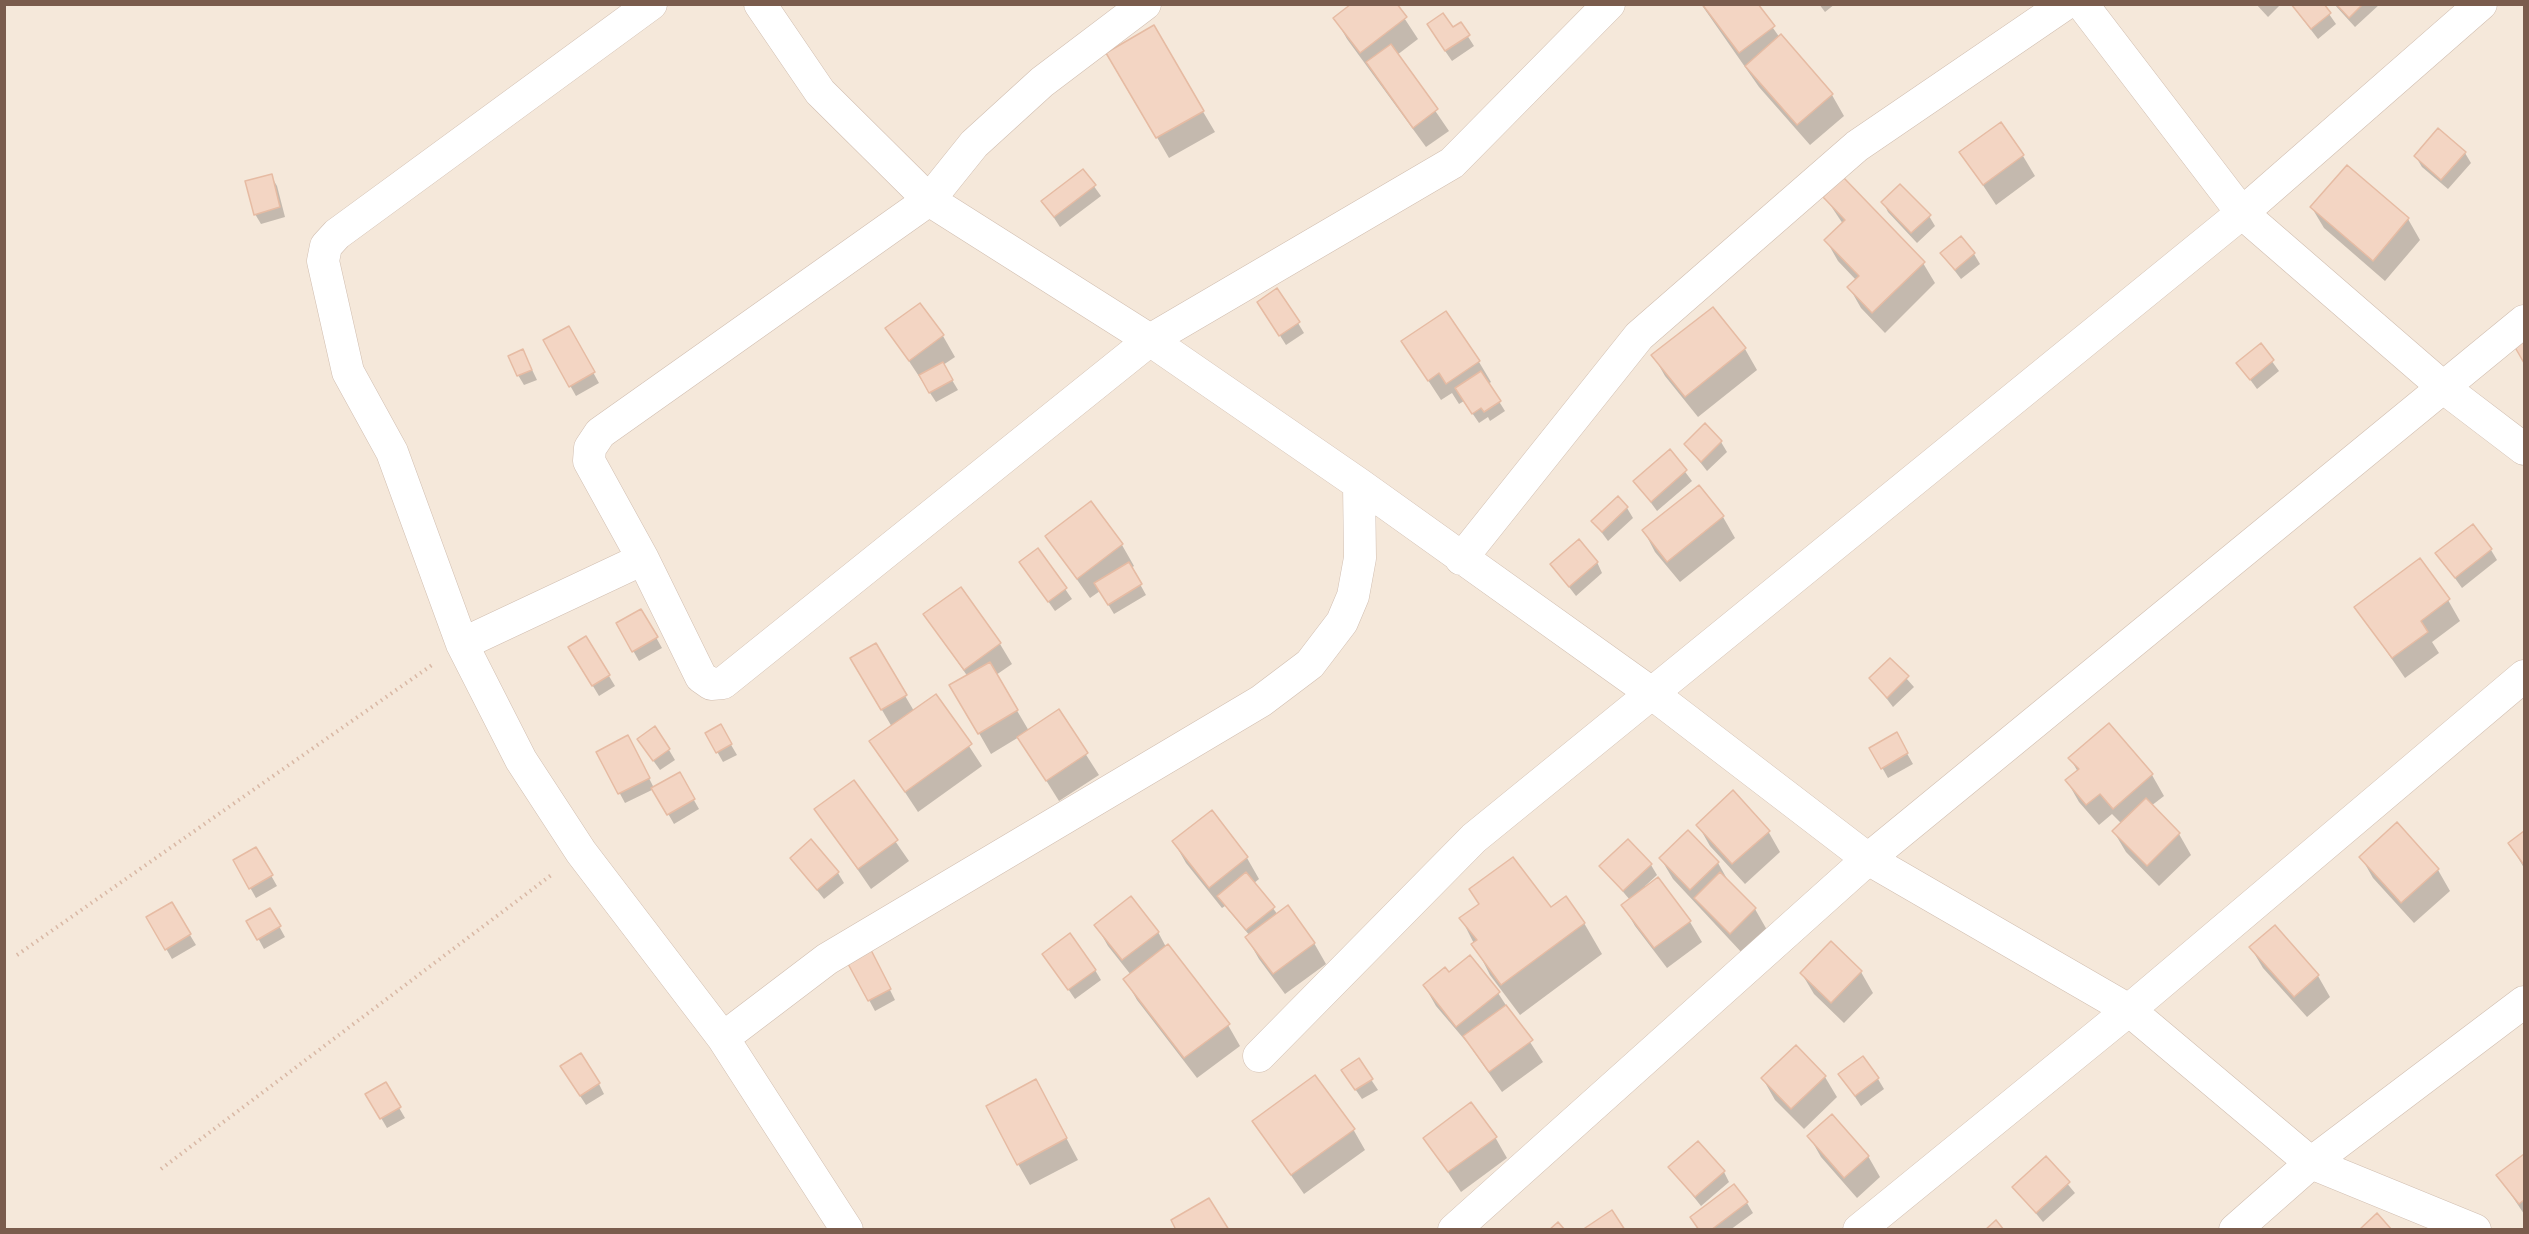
<!DOCTYPE html>
<html>
<head>
<meta charset="utf-8">
<style>
  body { margin:0 }
  #map { position:relative; width:2529px; height:1234px; overflow:hidden; background:#fdf6ec; font-family:"IBM Plex Sans",sans-serif }
  canvas { display:block }
  .frame { position:absolute; inset:0; border:6px solid #7a5c4d; pointer-events:none }
</style>
</head>
<body>
<div id="map">
<canvas width="2529" height="1234"></canvas>
<div class="frame"></div>
</div>
<script>
const ctx = document.querySelector('canvas').getContext('2d');
ctx.lineJoin = 'round';
function paint(path, color) {
  ctx.fillStyle = color;
  ctx.fill(path, 'evenodd');
}
function poly(rows) {
  const path = new Path2D();
  for (const r of rows) {
    path.moveTo(r[0], r[1]);
    for (let i = 2; i < r.length; i += 2) path.lineTo(r[i], r[i + 1]);
  }
  return path;
}
function stroke(path, color, width, dash) {
  ctx.strokeStyle = color;
  ctx.lineWidth = width;
  ctx.lineCap = dash ? 'butt' : 'round';
  ctx.setLineDash(dash || []);
  ctx.stroke(path);
}
const residential = poly([
  [5,5,2524,5,2524,1229,5,1229]
]);
const shadow = poly([
  [1395,4,1418,39,1397,55,1449,131,1426,147,1347,39,1335,18],
  [1701,4,1756,4,1780,38,1832,95,1844,116,1810,145,1759,87],
  [1819,4,1835,4,1825,12],
  [2256,4,2281,4,2268,17],
  [2291,4,2322,4,2336,24,2318,39],
  [2334,4,2380,4,2355,27],
  [1460,24,1474,46,1452,61,1434,35],
  [1153,27,1215,132,1169,158,1108,53],
  [1961,152,2023,156,2035,176,1996,205],
  [2465,153,2471,163,2448,189,2422,167,2416,157],
  [2347,167,2408,219,2420,240,2385,281,2324,228,2312,208],
  [1083,171,1101,196,1060,227,1043,201],
  [271,176,277,186,285,217,261,224,255,214],
  [1825,197,1923,263,1935,283,1885,333,1861,308,1849,287,1856,280,1838,261,1826,240,1843,224],
  [1883,202,1929,216,1935,226,1917,243,1888,212],
  [1942,254,1974,254,1980,264,1961,279],
  [1265,312,1298,323,1304,333,1286,345],
  [1446,313,1479,362,1491,382,1488,384,1505,411,1490,421,1488,417,1479,423,1464,401,1459,404,1452,393,1441,400,1403,342],
  [568,328,599,383,576,396,545,341],
  [887,328,943,336,955,357,943,365,958,390,936,402],
  [2260,345,2279,371,2257,389,2238,363],
  [1745,349,1757,370,1698,417,1665,376,1653,355],
  [523,351,537,380,524,385,518,375],
  [1721,442,1727,452,1707,471,1686,444],
  [1670,452,1692,481,1657,511,1635,481],
  [1699,487,1723,517,1735,538,1680,582,1655,552,1644,531],
  [1090,504,1122,545,1134,566,1131,568,1146,595,1114,614,1100,591,1090,598,1047,537],
  [1627,508,1633,518,1608,541,1593,521],
  [1038,550,1072,599,1055,611,1021,563],
  [2491,550,2497,560,2462,588,2437,553],
  [1597,562,1602,573,1576,596,1552,565],
  [2448,600,2460,621,2432,642,2439,653,2405,678,2356,607],
  [641,611,662,648,639,661,618,624],
  [925,614,1000,644,1012,664,996,675,1029,731,1058,711,1099,775,1059,801,1019,737,991,754,952,686,968,677],
  [586,638,615,686,599,696,570,648],
  [875,645,914,711,936,696,982,766,918,812,871,741,892,727,852,659],
  [1890,660,1914,687,1893,707,1871,678],
  [720,726,737,755,723,762,707,734],
  [1896,734,1913,764,1888,778,1871,748],
  [633,747,654,788,679,774,699,809,674,824,654,789,625,803,598,753],
  [645,749,669,750,675,760,660,770],
  [2070,758,2152,775,2164,796,2151,806,2179,834,2191,855,2159,886,2126,852,2114,832,2122,824,2112,814,2099,825,2079,802,2067,781,2078,772],
  [854,782,909,861,871,889,816,809],
  [1211,813,1247,858,1259,879,1254,883,1278,915,1314,943,1326,964,1285,994,1259,959,1247,938,1250,936,1225,906,1222,908,1186,863,1174,842],
  [2397,824,2438,870,2450,891,2414,923,2373,878,2361,857],
  [1698,825,1768,831,1780,852,1745,884,1710,846],
  [2524,832,2524,868,2510,844],
  [256,849,277,886,256,898,235,861],
  [791,858,838,873,844,883,824,899],
  [1661,859,1718,863,1730,884,1755,909,1767,930,1743,954,1673,879],
  [1651,865,1657,875,1645,886,1690,922,1702,942,1667,968,1635,926,1623,905,1630,900,1601,866],
  [1471,890,1551,909,1584,923,1602,954,1520,1015,1490,975,1461,918,1480,905],
  [171,904,196,945,172,959,148,917],
  [270,910,285,937,264,949,249,922],
  [1096,925,1158,932,1166,947,1228,1025,1240,1046,1197,1078,1137,1000,1125,979,1131,975,1108,946],
  [2274,927,2318,976,2330,997,2307,1017,2263,968,2251,948],
  [1044,954,1095,970,1101,980,1075,999],
  [876,962,895,1000,875,1011,849,963],
  [1861,972,1873,993,1844,1023,1814,994,1802,974],
  [1449,974,1498,993,1543,1062,1502,1092,1470,1046,1436,1006,1424,985],
  [1358,1060,1378,1090,1362,1099,1349,1080],
  [1840,1074,1878,1079,1884,1089,1861,1106],
  [567,1076,599,1084,604,1094,586,1105],
  [1825,1077,1837,1097,1804,1129,1775,1100,1763,1079],
  [385,1084,405,1118,387,1128,367,1094],
  [1047,1102,1078,1160,1030,1185,1018,1164],
  [1253,1121,1353,1129,1365,1150,1304,1194],
  [1809,1136,1868,1156,1880,1177,1857,1198,1821,1157],
  [1495,1137,1507,1158,1461,1192,1425,1138],
  [2524,1156,2524,1214,2498,1175],
  [2046,1158,2075,1193,2043,1222,2014,1187],
  [1670,1167,1724,1172,1729,1182,1701,1206],
  [1747,1203,1753,1213,1730,1230,1699,1230]
]);
const building = poly([
  [1351,4,1397,4,1407,17,1360,53,1333,18,1351,4],
  [1702,4,1758,4,1775,26,1739,53,1702,4],
  [2291,4,2324,4,2331,13,2311,29,2291,4],
  [2336,4,2363,4,2349,18,2336,4],
  [1443,13,1453,27,1461,22,1470,35,1445,51,1427,24,1443,13],
  [1154,25,1204,111,1156,138,1106,53,1154,25],
  [1781,34,1833,94,1797,125,1745,66,1781,34],
  [1391,44,1438,109,1413,128,1366,62,1391,44],
  [2001,122,2024,155,1983,185,1959,152,2001,122],
  [2438,128,2466,152,2441,180,2414,156,2438,128],
  [2347,165,2409,218,2373,261,2310,207,2347,165],
  [1083,169,1096,185,1054,217,1041,201,1083,169],
  [272,174,280,207,254,215,245,181,272,174],
  [1843,177,1925,262,1872,313,1847,287,1859,276,1824,240,1845,220,1823,197,1843,177],
  [1900,184,1931,215,1911,233,1881,202,1900,184],
  [1961,236,1975,253,1955,270,1940,253,1961,236],
  [1277,288,1300,322,1279,336,1257,302,1277,288],
  [920,303,944,335,909,361,885,328,920,303],
  [1713,307,1746,348,1685,397,1651,355,1713,307],
  [1446,311,1480,361,1446,384,1439,373,1428,381,1401,341,1446,311],
  [569,326,595,372,569,387,543,340,569,326],
  [2524,326,2524,363,2508,335,2524,326],
  [2261,343,2274,360,2250,380,2236,363,2261,343],
  [523,349,532,370,517,376,508,356,523,349],
  [943,362,953,380,929,393,919,375,943,362],
  [1481,371,1501,401,1484,412,1481,408,1472,414,1455,388,1481,371],
  [1705,423,1722,441,1701,462,1684,444,1705,423],
  [1670,449,1687,470,1651,502,1633,481,1670,449],
  [1699,485,1724,516,1667,562,1642,530,1699,485],
  [1618,496,1628,507,1602,532,1591,521,1618,496],
  [1091,501,1123,544,1077,579,1045,536,1091,501],
  [2473,524,2492,549,2455,578,2435,553,2473,524],
  [1579,539,1598,562,1569,587,1550,564,1579,539],
  [1038,548,1067,588,1048,602,1019,562,1038,548],
  [2420,558,2450,599,2421,621,2428,632,2392,658,2354,607,2420,558],
  [1129,562,1142,584,1108,605,1094,583,1129,562],
  [961,587,1001,643,964,670,923,614,961,587],
  [641,609,658,637,632,652,616,623,641,609],
  [586,636,610,675,592,686,568,647,586,636],
  [876,643,907,695,881,710,850,658,876,643],
  [1890,658,1909,676,1887,698,1869,678,1890,658],
  [990,662,1018,710,978,734,949,685,990,662],
  [936,694,972,744,905,792,869,741,936,694],
  [1059,709,1088,753,1046,781,1017,737,1059,709],
  [2109,723,2153,774,2113,809,2100,794,2086,805,2065,780,2079,769,2068,758,2109,723],
  [721,724,732,744,716,753,705,733,721,724],
  [655,726,670,749,653,761,637,739,655,726],
  [1897,732,1908,753,1881,769,1869,748,1897,732],
  [628,735,650,778,618,794,596,752,628,735],
  [680,772,695,799,667,815,651,788,680,772],
  [854,780,898,840,858,869,814,809,854,780],
  [1733,790,1770,831,1732,864,1696,825,1733,790],
  [2146,798,2180,833,2147,866,2112,831,2146,798],
  [1212,810,1248,857,1209,888,1172,841,1212,810],
  [2397,822,2439,869,2401,903,2359,857,2397,822],
  [1688,830,1719,862,1690,890,1659,858,1688,830],
  [2524,831,2524,865,2508,843,2524,831],
  [811,839,839,872,817,890,790,858,811,839],
  [1628,839,1652,864,1623,891,1599,866,1628,839],
  [256,847,273,875,249,889,233,860,256,847],
  [1513,857,1551,907,1566,896,1585,923,1501,985,1471,944,1477,940,1459,918,1479,904,1469,889,1513,857],
  [1246,872,1275,907,1246,930,1217,896,1246,872],
  [1720,872,1756,908,1730,934,1694,898,1720,872],
  [1658,877,1691,921,1654,948,1621,905,1658,877],
  [1131,896,1159,932,1122,960,1094,925,1131,896],
  [172,902,191,934,165,950,146,917,172,902],
  [1288,905,1315,943,1273,974,1245,937,1288,905],
  [270,908,281,926,257,940,246,921,270,908],
  [2275,925,2319,975,2294,997,2249,947,2275,925],
  [1070,933,1096,970,1068,990,1042,954,1070,933],
  [1831,941,1862,971,1831,1003,1800,973,1831,941],
  [1168,944,1230,1024,1184,1058,1123,979,1168,944],
  [871,950,891,989,868,1001,847,962,871,950],
  [1470,955,1500,992,1456,1027,1423,985,1445,967,1449,972,1470,955],
  [1506,1005,1533,1040,1489,1072,1463,1036,1506,1005],
  [1796,1045,1826,1076,1791,1109,1761,1078,1796,1045],
  [581,1053,600,1083,580,1096,560,1066,581,1053],
  [1863,1056,1879,1078,1855,1096,1838,1074,1863,1056],
  [1359,1058,1373,1079,1355,1090,1341,1070,1359,1058],
  [1315,1075,1355,1129,1291,1175,1252,1121,1315,1075],
  [1036,1079,1067,1138,1017,1165,986,1106,1036,1079],
  [386,1082,401,1107,380,1119,365,1094,386,1082],
  [1471,1102,1497,1137,1448,1172,1423,1138,1471,1102],
  [1832,1114,1869,1156,1844,1178,1807,1136,1832,1114],
  [1698,1141,1725,1171,1695,1197,1668,1167,1698,1141],
  [2524,1154,2524,1200,2519,1204,2496,1175,2524,1154],
  [2046,1156,2070,1182,2036,1213,2012,1187,2046,1156],
  [1734,1184,1748,1202,1711,1230,1699,1230,1690,1217,1734,1184],
  [1209,1198,1229,1230,1176,1230,1171,1220,1209,1198],
  [1612,1210,1625,1230,1582,1230,1612,1210],
  [2377,1213,2392,1230,2359,1230,2377,1213],
  [1996,1220,2004,1230,1985,1230,1996,1220],
  [1558,1222,1565,1230,1549,1230,1558,1222]
]);
const path = poly([
  [17,955,432,665],
  [161,1169,554,873]
]);
const minor = poly([
  [651,4,337,234,326,246,323,261,348,372,392,452,462,644,521,760,581,852,723,1038,847,1230],
  [760,4,820,92,929,200,1150,340,1359,484,1650,692,1868,859,2129,1010,2311,1163,2475,1230],
  [1145,4,1042,82,974,144,929,200,600,433,590,448,589,461,643,559,701,677,711,684,723,683,1150,340,1452,163,1609,4],
  [2082,4,2242,213,2444,388,2524,449],
  [1461,559,1639,336,1857,146,2065,4],
  [462,644,643,559],
  [723,1038,827,959,1261,701,1310,664,1342,622,1353,596,1360,558,1359,484],
  [1259,1056,1474,838,2242,213,2481,4],
  [1454,1230,1868,859,2524,321],
  [1859,1230,2129,1010,2524,676],
  [2235,1230,2311,1163,2524,1002]
]);
paint(residential, '#f5e8da');
paint(shadow, '#0003');
paint(building, '#f3d5c3');
stroke(building, '#e6bba3', 1.5);
stroke(minor, '#d1beb0', 33);
stroke(path, '#d9b8a5', 4, [1.5, 4.5]);
stroke(minor, '#fff', 32);
</script>
</body>
</html>
